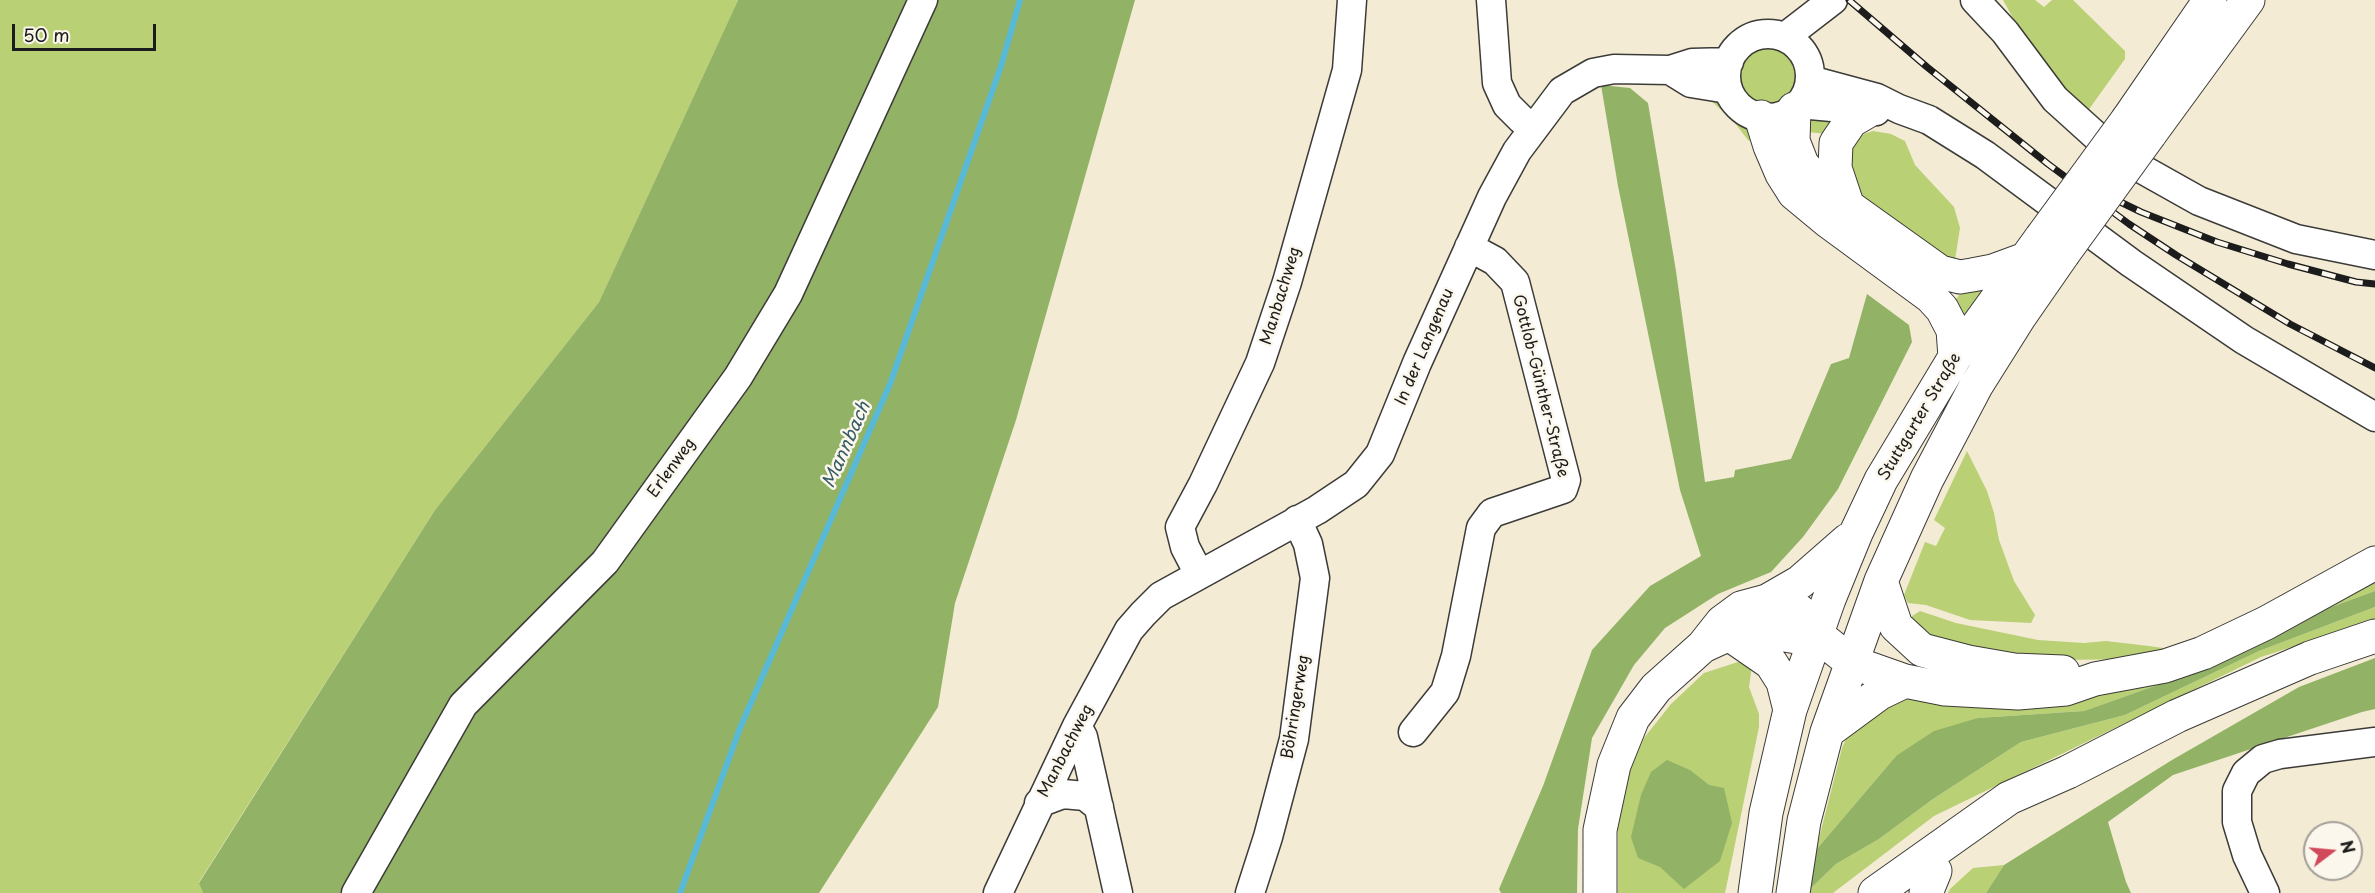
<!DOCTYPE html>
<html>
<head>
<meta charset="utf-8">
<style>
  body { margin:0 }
  #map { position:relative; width:2375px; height:893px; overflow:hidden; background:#f3ebd4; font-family:"Playpen Sans",sans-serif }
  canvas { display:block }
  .north { position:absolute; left:2303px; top:821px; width:60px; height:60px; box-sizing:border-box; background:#fbf7ec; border:2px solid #a29f99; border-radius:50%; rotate:74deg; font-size:16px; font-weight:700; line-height:24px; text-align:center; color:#1c1c1c }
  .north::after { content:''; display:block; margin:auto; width:21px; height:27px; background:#d1495b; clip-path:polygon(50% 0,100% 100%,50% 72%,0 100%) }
  .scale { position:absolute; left:12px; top:24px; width:144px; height:27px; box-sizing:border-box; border:3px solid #1c1c1c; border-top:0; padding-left:8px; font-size:18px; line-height:21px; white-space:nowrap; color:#1c1c1c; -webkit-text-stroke:4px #fbf7ec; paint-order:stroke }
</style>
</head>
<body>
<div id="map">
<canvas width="2375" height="893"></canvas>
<div class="north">N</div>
<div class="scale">50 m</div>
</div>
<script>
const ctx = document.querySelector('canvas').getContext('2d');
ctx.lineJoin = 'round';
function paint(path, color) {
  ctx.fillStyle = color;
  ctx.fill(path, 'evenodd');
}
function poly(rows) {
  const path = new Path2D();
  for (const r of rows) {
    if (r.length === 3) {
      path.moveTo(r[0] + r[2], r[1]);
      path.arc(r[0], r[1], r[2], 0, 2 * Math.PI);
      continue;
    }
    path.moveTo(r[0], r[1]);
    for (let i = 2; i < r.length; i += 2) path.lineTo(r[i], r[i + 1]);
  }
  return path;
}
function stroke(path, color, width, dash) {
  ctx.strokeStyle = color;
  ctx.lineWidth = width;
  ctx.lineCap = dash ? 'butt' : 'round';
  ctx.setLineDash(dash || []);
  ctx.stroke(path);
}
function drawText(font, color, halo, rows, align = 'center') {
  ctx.font = font + ' "Playpen Sans",sans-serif';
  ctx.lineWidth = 5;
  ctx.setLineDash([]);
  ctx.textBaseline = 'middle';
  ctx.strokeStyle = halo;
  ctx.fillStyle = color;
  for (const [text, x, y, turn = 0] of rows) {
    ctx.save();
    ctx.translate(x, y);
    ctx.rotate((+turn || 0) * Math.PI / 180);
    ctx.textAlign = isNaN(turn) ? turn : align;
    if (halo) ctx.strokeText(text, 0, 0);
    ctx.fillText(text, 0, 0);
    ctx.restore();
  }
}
const green = poly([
  [0,0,738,0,599,302,435,510,199,882,203,893,0,893],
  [2003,0,2035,0,2044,7,2052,0,2073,0,2125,51,2125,59,2087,112,2066,91,2024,38],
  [1768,76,30],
  [1706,96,1720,102,1733,117,1749,128,1754,143,1748,140,1734,122],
  [1833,114,1829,134,1807,132,1805,119],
  [1873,131,1891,134,1905,141,1915,165,1954,207,1960,228,1954,266,1858,195,1841,149,1864,134],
  [1993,279,1963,321,1953,303,1967,285],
  [1967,451,1987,491,1994,513,1999,540,2014,581,2035,615,2031,623,1970,620,1926,605,1908,603,1904,595,1925,542,1936,546,1945,528,1934,520],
  [2375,580,2375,591,2315,613,2163,683,2084,711,1978,718,1896,756,1816,850,1842,748,1853,723,1888,693,2017,702],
  [2375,607,2375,620,2261,657,1934,816,1833,893,1809,893,1809,890,1836,864,1879,839,1933,799,2021,742,2125,715,2259,651],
  [1920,611,1956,623,2038,640,2084,643,2106,641,2149,646,2163,648,2165,654,2139,659,2055,660,1938,649,1908,623,1912,616],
  [1738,662,1752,665,1749,687,1759,714,1759,727,1725,893,1618,893,1618,821,1631,768,1644,738,1671,704,1704,673],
  [2004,865,1986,893,1948,893,1950,889,1973,868]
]);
const forest = poly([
  [738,0,1135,0,1016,420,955,603,938,707,819,893,203,893,199,883,435,510,599,302],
  [1601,85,1630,88,1648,103,1676,271,1705,482,1734,477,1735,470,1791,459,1831,364,1849,358,1867,294,1909,325,1912,342,1838,489,1803,537,1771,572,1718,594,1665,628,1634,665,1592,738,1578,829,1577,893,1501,893,1499,889,1543,786,1592,650,1650,586,1701,556,1680,490,1618,186],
  [2375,591,2375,607,2259,651,2125,715,2021,742,1933,799,1879,839,1836,864,1809,890,1816,850,1896,756,1934,731,1978,718,2084,711,2163,683,2315,613],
  [2375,658,2375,709,2362,712,2173,775,2108,822,2126,882,2131,893,1986,893,2004,865,2172,760,2299,687],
  [1667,760,1690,770,1709,785,1724,788,1732,823,1720,861,1684,889,1660,867,1638,858,1631,837,1641,795,1651,772]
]);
const stream = poly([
  [680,893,740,728,890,384,1001,66,1020,0]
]);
const minor = poly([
  [1491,0,1497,83,1507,105,1521,119,1533,128],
  [1975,0,2005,32,2055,99,2117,155,2199,201,2296,239,2375,255],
  [1768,76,42],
  [1785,37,1833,0],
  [1670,70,1691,83,1728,89],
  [1810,80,1877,98,1899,109,1929,120,1985,155,2131,263,2244,340,2375,417],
  [1799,104,1876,111],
  [1199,574,1185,547,1180,527,1203,484,1260,363,1287,282,1347,70,1352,0],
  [1077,726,1083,737,1118,893],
  [1413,732,1445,692,1456,656,1481,528,1492,513,1563,489,1566,480,1515,282,1495,261,1469,247],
  [1039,803,1063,794,1085,796,1099,807],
  [356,893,463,705,605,562,738,377,788,294,923,0],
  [998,893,1077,726,1129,630,1143,614,1161,596,1317,510,1356,484,1380,454,1417,363,1492,197,1517,151,1562,91,1593,73,1614,69,1670,70,1692,63,1729,62],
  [1250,893,1268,837,1294,739,1315,578,1308,544,1297,520],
  [2265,893,2247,855,2237,822,2237,791,2246,773,2263,759,2280,754,2375,742]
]);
const major = poly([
  [1794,109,1793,141,1802,164,1821,187,1940,272,1960,277,1972,275,1993,271,2023,260],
  [1761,117,1770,146,1782,174,1794,193,1829,222,1931,297,1942,309,1953,330,1955,357],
  [2128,119,2210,0],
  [2150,134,2248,0],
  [1848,207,1835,168,1836,143,1851,121,1868,111],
  [1881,581,1896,626,1922,650,1968,662,2014,670,2063,672],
  [1767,601,1800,582,1848,540],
  [1729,634,1771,663,1783,682,1790,710],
  [1703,646,1722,622,1741,608,1767,601,1798,610,1809,620,1816,634,1851,662,1905,681,1945,689,2018,693,2066,689,2095,679,2165,666,2203,653,2266,623,2375,563],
  [1827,732,1880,693,1905,681],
  [1600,893,1600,830,1614,765,1633,718,1656,688,1703,646,1729,634,1753,630,1803,638,1816,634],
  [1755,893,1766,813,1790,710,1829,599,1856,533,1881,480,1955,357,2041,238],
  [1793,893,1804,821,1827,732,1881,581,1927,479,1976,386,2020,316,2063,254],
  [1875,893,2009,798,2068,772,2177,716,2310,658,2375,636],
  [1926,893,1935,871]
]);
const rail = poly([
  [1849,0,1927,67,2048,164,2129,224,2176,255,2290,324,2375,368],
  [2087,184,2108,196,2141,212,2217,242,2288,264,2356,282,2375,284]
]);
const majorBridge = poly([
  [2041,238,2128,119],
  [2063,254,2150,134]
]);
const streetNames = [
  ["Manbachweg",1281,296,-73],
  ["In der Langenau",1425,347,-67],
  ["Gottlob-Günther-Straße",1540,386,76],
  ["Stuttgarter Straße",1920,417,-59],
  ["Erlenweg",672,468,-54],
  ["Böhringerweg",1296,707,-81],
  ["Manbachweg",1066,751,-63]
];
const waterNames = [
  ["Mannbach",847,445,-66]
];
paint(green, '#b9d075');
paint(forest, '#92b266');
stroke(stream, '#58b9d7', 6);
stroke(minor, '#3c3b38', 31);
stroke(major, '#3c3b38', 35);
stroke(minor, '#fff', 28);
stroke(major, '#fff', 33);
stroke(rail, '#1c1c1c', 7);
stroke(rail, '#fbf7ec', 4.5, [14]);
stroke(majorBridge, '#3c3b38', 35, []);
stroke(majorBridge, '#fff', 33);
drawText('16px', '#1c1c1c', '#fbf7ec', streetNames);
drawText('italic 18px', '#345b67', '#fbf7ec', waterNames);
</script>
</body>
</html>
